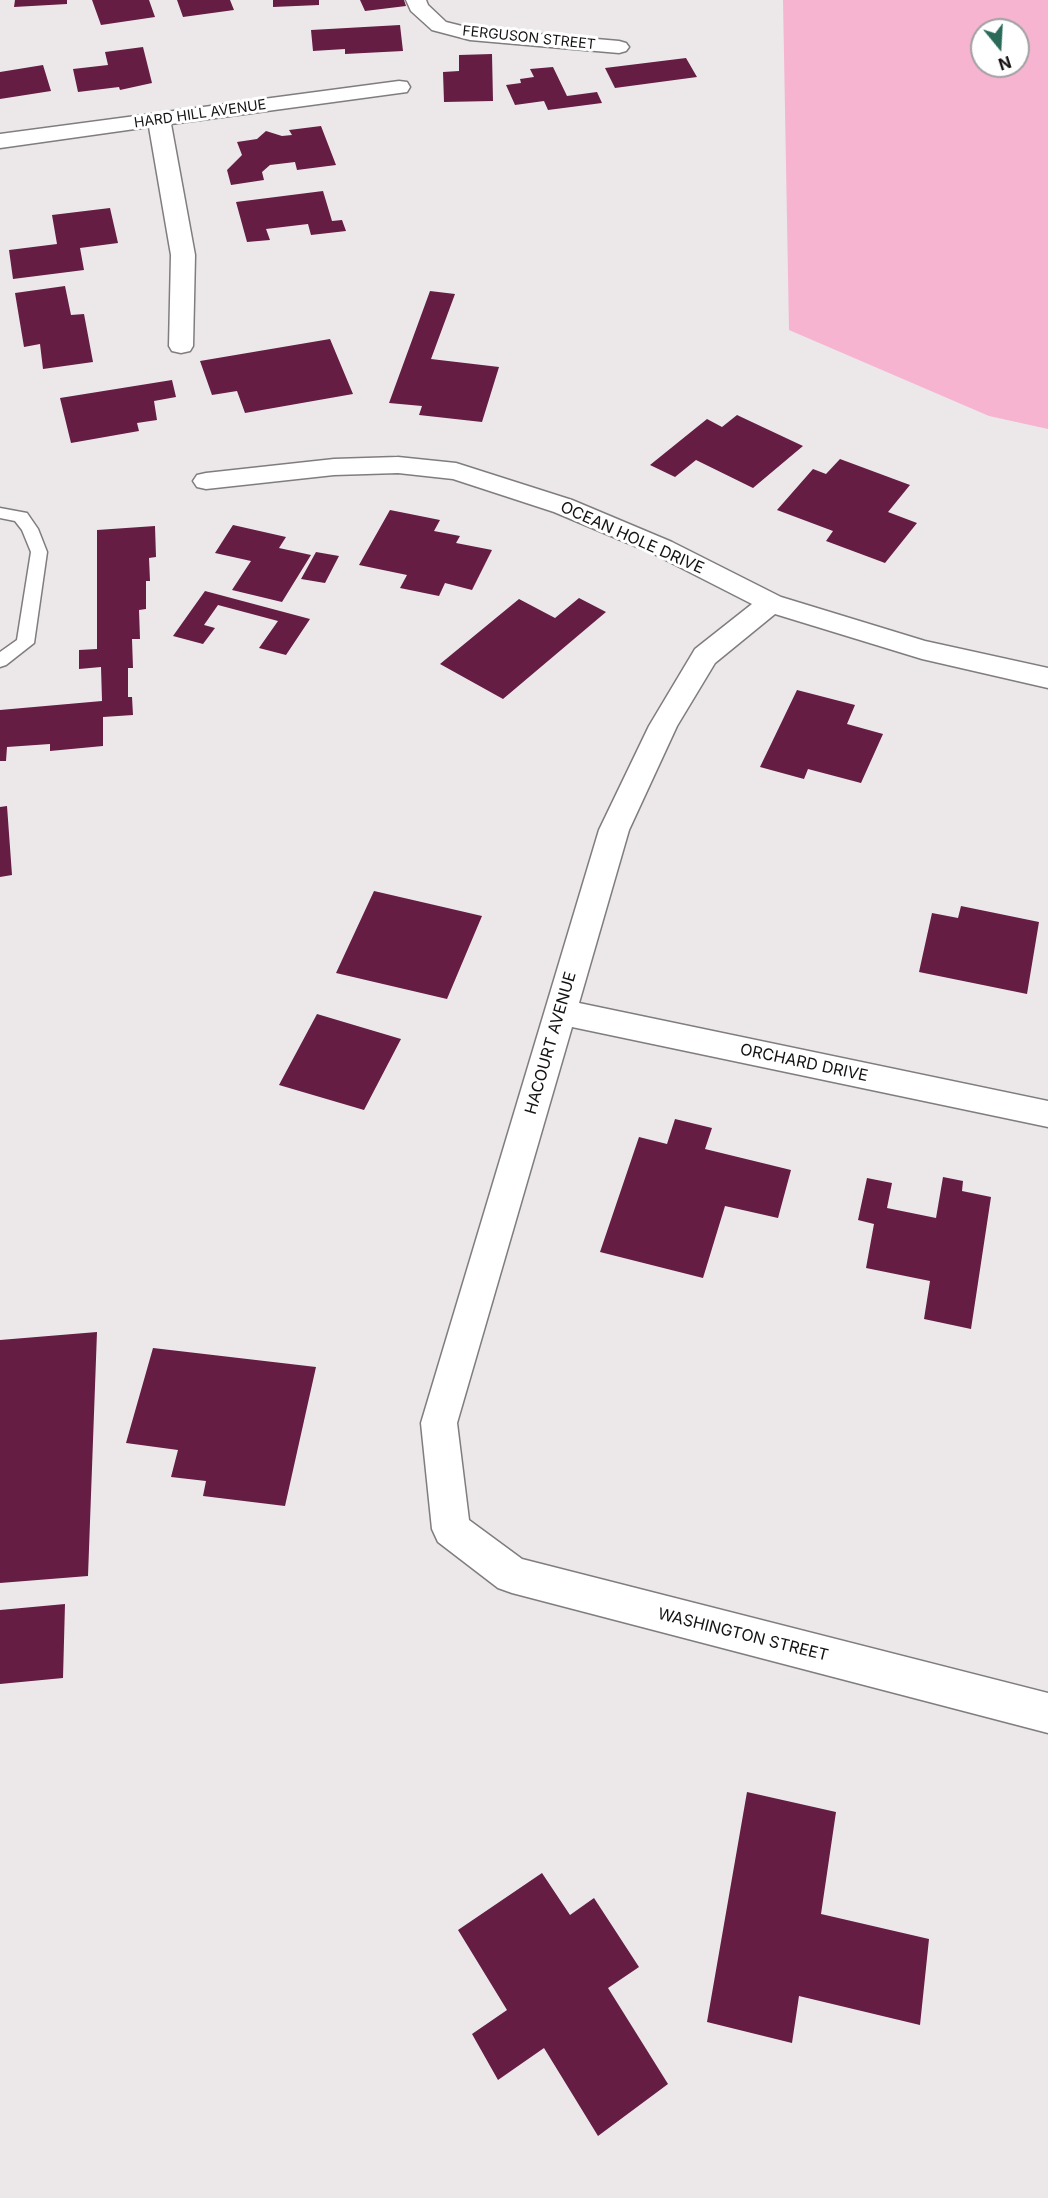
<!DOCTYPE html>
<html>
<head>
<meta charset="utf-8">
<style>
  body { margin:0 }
  #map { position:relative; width:1048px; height:2198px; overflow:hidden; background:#ece8e9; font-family:Inter,sans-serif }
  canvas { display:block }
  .north { position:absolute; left:970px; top:18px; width:60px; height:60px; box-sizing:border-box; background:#fff; border:2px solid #a1a0a1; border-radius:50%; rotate:162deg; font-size:16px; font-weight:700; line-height:24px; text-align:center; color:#141213 }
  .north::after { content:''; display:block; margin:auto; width:21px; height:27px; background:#2b6a58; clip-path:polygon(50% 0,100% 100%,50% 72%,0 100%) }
</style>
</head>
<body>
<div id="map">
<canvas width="1048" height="2198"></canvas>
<div class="north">N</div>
</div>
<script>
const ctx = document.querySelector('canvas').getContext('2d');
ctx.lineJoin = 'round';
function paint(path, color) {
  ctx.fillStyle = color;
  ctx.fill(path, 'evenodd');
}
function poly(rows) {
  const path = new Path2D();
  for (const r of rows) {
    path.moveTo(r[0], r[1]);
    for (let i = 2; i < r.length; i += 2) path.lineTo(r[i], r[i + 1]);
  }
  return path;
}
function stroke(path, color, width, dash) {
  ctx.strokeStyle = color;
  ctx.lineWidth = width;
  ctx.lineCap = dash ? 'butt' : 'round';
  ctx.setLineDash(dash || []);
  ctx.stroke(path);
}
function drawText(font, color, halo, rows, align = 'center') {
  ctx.font = font + ' Inter,sans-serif';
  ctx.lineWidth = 6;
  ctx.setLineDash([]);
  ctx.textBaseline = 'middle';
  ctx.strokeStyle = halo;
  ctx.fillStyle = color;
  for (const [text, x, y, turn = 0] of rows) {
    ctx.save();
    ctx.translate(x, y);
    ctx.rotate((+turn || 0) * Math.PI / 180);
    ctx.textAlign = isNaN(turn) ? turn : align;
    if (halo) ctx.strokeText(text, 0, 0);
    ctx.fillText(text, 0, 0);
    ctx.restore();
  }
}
const green = poly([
  [783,0,1048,0,1048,429,989,416,789,330],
  [982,30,1018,30,1018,66,982,66]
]);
const building = poly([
  [15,0,67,0,67,4,14,7],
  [92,0,149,0,155,17,101,25],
  [177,0,230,0,234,10,183,17],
  [273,0,319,0,319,5,273,7],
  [360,0,404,0,406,6,365,11],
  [400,25,403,51,345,54,345,49,313,51,311,30],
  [143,47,152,83,120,90,119,87,78,92,73,69,108,65,105,52],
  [492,54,493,101,444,102,443,72,459,71,459,55],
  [686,58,697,77,615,88,605,68],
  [43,65,51,91,0,99,0,72],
  [553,67,567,96,597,92,602,103,548,110,544,101,515,105,506,85,521,83,520,79,534,77,530,69],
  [321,126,336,165,297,170,295,162,270,165,262,172,264,180,231,185,227,170,242,155,237,142,257,139,266,131,282,136,292,135,289,130],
  [323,191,332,221,342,220,346,231,311,235,308,224,266,229,270,240,247,242,236,202],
  [110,208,118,243,80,248,84,270,13,279,9,250,57,244,52,215],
  [65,286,71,315,84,314,93,362,43,369,40,344,24,347,15,293],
  [430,291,455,294,431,359,499,367,482,422,419,415,422,406,389,403],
  [330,339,353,394,245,413,237,391,212,395,200,361],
  [172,380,176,397,154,401,157,420,137,423,139,431,71,443,60,398],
  [737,415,803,446,753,488,696,460,675,477,650,465,707,419,722,427],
  [840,459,910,485,888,512,917,523,885,563,826,541,833,531,777,510,813,469,826,474],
  [390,510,440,520,434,531,460,536,456,543,492,550,472,590,445,583,439,596,400,588,407,575,359,565],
  [233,525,286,537,279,548,311,555,282,602,232,590,251,561,215,553],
  [155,526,156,557,149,558,150,581,146,581,146,609,139,610,140,639,132,639,133,668,128,668,128,697,132,697,133,715,103,717,103,746,50,751,50,744,7,747,6,761,0,761,0,710,102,701,101,667,79,669,79,650,97,649,97,530],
  [316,552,339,556,325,583,301,579],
  [205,591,310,619,286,655,259,648,278,621,218,605,204,625,215,628,203,644,173,636],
  [579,598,606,612,503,699,440,664,519,599,555,618],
  [797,690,855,705,847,724,883,734,861,783,808,769,804,779,760,767],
  [7,806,12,875,0,877,0,807],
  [374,891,482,916,447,999,336,973],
  [961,906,1039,922,1027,994,919,972,932,913,958,918],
  [317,1014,401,1039,364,1110,279,1085],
  [675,1119,712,1128,705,1149,791,1170,778,1218,725,1206,703,1278,600,1252,639,1137,667,1144],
  [943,1177,963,1181,962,1191,991,1197,971,1329,924,1319,930,1281,866,1268,874,1224,858,1220,867,1178,892,1183,887,1208,936,1218],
  [97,1332,88,1576,0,1583,0,1340],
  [153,1348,316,1367,285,1506,203,1496,206,1481,171,1477,178,1450,126,1443],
  [65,1604,63,1678,0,1684,0,1610],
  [747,1792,836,1812,821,1914,929,1939,920,2025,799,1996,792,2043,707,2022],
  [542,1873,570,1915,594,1898,639,1967,608,1988,668,2084,598,2136,544,2048,498,2080,472,2034,507,2010,458,1930]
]);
const lane = poly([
  [0,508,27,513,38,529,47,552,34,643,6,665,0,667,0,652,17,640,31,552,22,530,15,521,0,518,0,508]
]);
const street = poly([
  [406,0,426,0,428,5,446,22,470,28,619,41,626,43,629,47,626,51,619,53,470,40,432,30,411,11,406,0],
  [399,81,407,82,410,87,407,92,171,124,195,255,193,346,190,351,181,353,172,351,169,346,171,255,149,127,0,148,0,134,399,81],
  [398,457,456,463,572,500,672,542,781,597,925,641,1048,668,1048,688,922,659,775,614,715,663,677,726,629,830,579,1003,1048,1101,1048,1127,572,1027,457,1423,469,1520,522,1559,1048,1693,1048,1733,512,1593,498,1588,438,1542,432,1529,421,1423,599,830,649,726,695,649,752,604,654,554,554,512,453,479,398,473,334,475,206,489,197,487,193,481,197,475,206,473,334,459,398,457]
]);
const farStreetnames = [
  ["FERGUSON STREET",529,38,6],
  ["HARD HILL AVENUE",200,114,-8]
];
const streetNames = [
  ["OCEAN HOLE DRIVE",632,538,24],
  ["HACOURT AVENUE",551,1043,-74],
  ["ORCHARD DRIVE",804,1063,12],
  ["WASHINGTON STREET",743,1635,14]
];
paint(green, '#f6b4d1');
paint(building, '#651d44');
stroke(lane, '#807d7e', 3);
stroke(street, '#807d7e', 3);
paint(lane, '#fff');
paint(street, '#fff');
drawText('14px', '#141213', '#fff', farStreetnames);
drawText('16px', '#141213', '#fff', streetNames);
</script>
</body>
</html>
